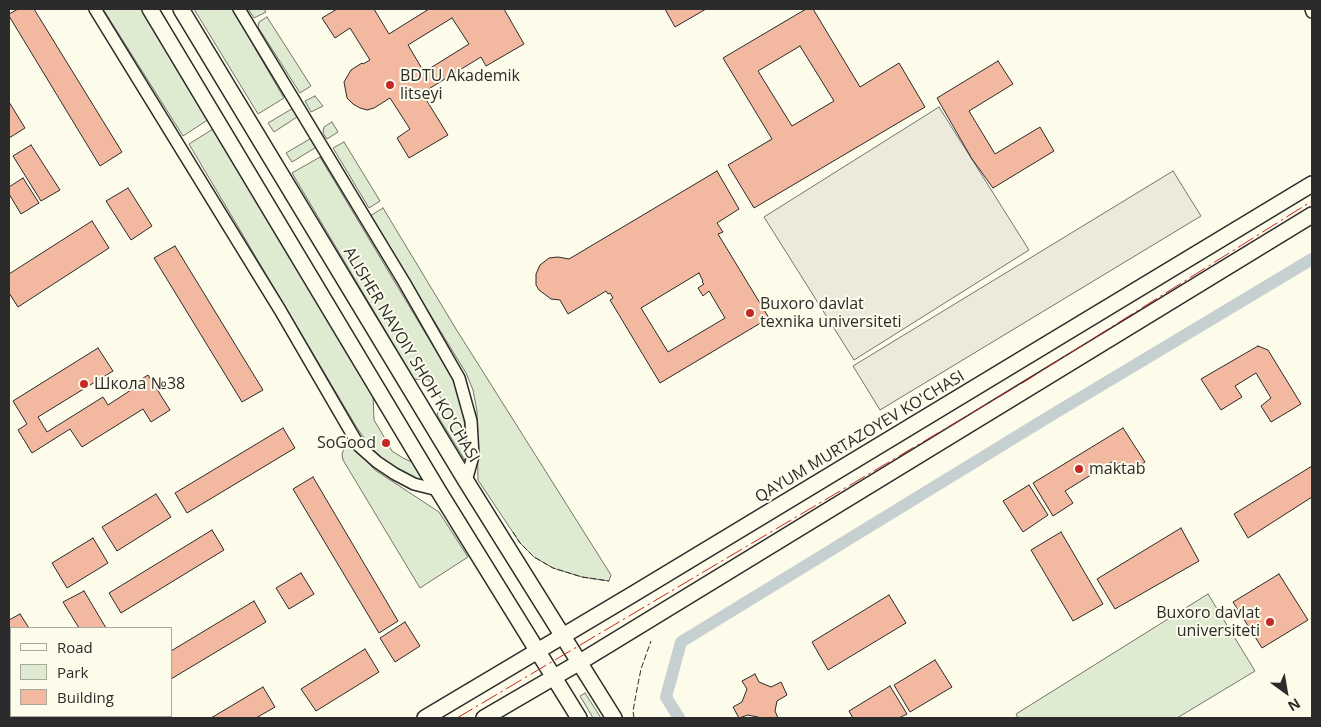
<!DOCTYPE html>
<html>
<head>
<meta charset="utf-8">
<style>
  body { margin:0 }
  #map { position:relative; width:1321px; height:727px; overflow:hidden; background:#fdfbea; font-family:"Open Sans",sans-serif }
  canvas { display:block }
  .frame { position:absolute; inset:0; border:10px solid #2b2b2b; pointer-events:none }
  .legend { position:absolute; left:10px; top:627px; width:162px; height:90px; box-sizing:border-box; background:#fdfbea; border:1px solid #a9a89e; margin:0; padding:6px 9px; list-style:none; font-size:15px; color:#2b2b2b }
  .legend li { display:flex; align-items:center; gap:10px; height:25px }
  .legend b { width:25px; border:1px solid #a9a89e }
  .north { position:absolute; left:1261px; top:667px; width:50px; height:50px; -webkit-text-stroke:4px #fdfbea; paint-order:stroke; rotate:148deg; font-size:14px; font-weight:700; line-height:20px; text-align:center; color:#2b2b2b }
  .north::after { content:''; display:block; margin:auto; width:18px; height:22px; background:#2b2b2b; clip-path:polygon(50% 0,100% 100%,50% 72%,0 100%) }
</style>
</head>
<body>
<div id="map">
<canvas width="1321" height="727"></canvas>
<div class="frame"></div>
<ul class="legend">
<li><b style="height:6px;background:#fdfbea"></b>Road</li>
<li><b style="height:14px;background:#deebd1"></b>Park</li>
<li><b style="height:14px;background:#f2b8a0"></b>Building</li>
</ul>
<div class="north">N</div>
</div>
<script>
const ctx = document.querySelector('canvas').getContext('2d');
ctx.lineJoin = 'round';
function paint(path, color) {
  ctx.fillStyle = color;
  ctx.fill(path, 'evenodd');
}
function poly(rows) {
  const path = new Path2D();
  for (const r of rows) {
    path.moveTo(r[0], r[1]);
    for (let i = 2; i < r.length; i += 2) path.lineTo(r[i], r[i + 1]);
  }
  return path;
}
function stroke(path, color, width, dash) {
  ctx.strokeStyle = color;
  ctx.lineWidth = width;
  ctx.lineCap = dash ? 'butt' : 'round';
  ctx.setLineDash(dash || []);
  ctx.stroke(path);
}
function drawText(font, color, halo, rows, align = 'center') {
  ctx.font = font + ' "Open Sans",sans-serif';
  ctx.lineWidth = 4;
  ctx.setLineDash([]);
  ctx.textBaseline = 'middle';
  ctx.strokeStyle = halo;
  ctx.fillStyle = color;
  for (const [text, x, y, turn = 0] of rows) {
    ctx.save();
    ctx.translate(x, y);
    ctx.rotate((+turn || 0) * Math.PI / 180);
    ctx.textAlign = isNaN(turn) ? turn : align;
    if (halo) ctx.strokeText(text, 0, 0);
    ctx.fillText(text, 0, 0);
    ctx.restore();
  }
}
const green = poly([
  [103,9,141,9,209,119,183,136,103,9],
  [194,9,232,9,284,98,258,114,194,9],
  [248,9,264,9,266,12,254,18,248,9],
  [267,17,311,86,300,93,258,27,259,22,267,17],
  [315,96,323,106,311,112,305,101,315,96],
  [295,107,300,115,274,132,268,123,295,107],
  [332,122,338,132,327,139,323,133,324,127,332,122],
  [213,129,373,394,374,420,380,430,392,451,403,458,412,462,424,482,405,476,387,463,371,448,357,428,189,144,213,129],
  [313,137,318,146,292,162,286,153,313,137],
  [344,142,380,201,369,208,333,148,344,142],
  [320,157,457,386,464,413,466,462,437,415,442,400,429,380,414,379,292,173,320,157],
  [383,208,456,329,611,575,609,581,582,577,553,568,534,557,520,543,478,480,477,411,473,390,466,373,370,216,383,208],
  [348,446,353,446,375,470,439,512,468,557,420,588,343,460,342,454,344,449,348,446],
  [1208,594,1255,671,1177,718,1018,718,1016,714,1208,594],
  [585,693,601,718,593,718,580,696,585,693]
]);
const parking = poly([
  [939,107,1029,250,854,360,764,217,939,107],
  [1173,171,1201,216,880,410,853,366,1173,171]
]);
const canal = poly([
  [679,718,666,697,681,642,1050,416,1312,259]
]);
const building = poly([
  [18,9,34,9,122,152,100,166,9,16,9,14,18,9],
  [337,9,374,9,389,34,429,9,504,9,524,44,486,66,481,57,422,93,448,135,409,158,397,138,410,129,390,98,374,108,367,110,360,108,353,104,347,98,344,82,351,70,362,63,363,64,370,60,350,28,335,38,322,18,337,9],
  [452,18,469,44,424,72,408,45,452,18],
  [665,9,706,9,675,27,665,9],
  [806,9,813,9,860,87,899,63,925,107,754,208,728,165,772,139,723,58,806,9],
  [800,46,834,101,792,126,758,71,800,46],
  [998,61,1013,84,969,111,995,154,1040,127,1054,151,993,188,972,159,937,98,998,61],
  [9,102,25,128,9,138,9,102],
  [31,145,60,190,41,201,13,156,31,145],
  [717,171,739,209,717,223,723,232,718,234,769,318,660,383,610,300,613,298,610,293,608,294,606,291,568,314,560,300,551,299,539,290,536,285,536,274,540,265,549,258,558,257,569,259,717,171],
  [699,273,703,281,702,282,704,284,698,288,703,296,709,291,725,318,668,352,641,308,699,273],
  [23,178,39,203,21,214,9,194,9,187,23,178],
  [128,188,152,226,131,240,106,201,128,188],
  [92,221,109,248,18,307,9,293,9,274,92,221],
  [175,246,263,390,242,402,154,258,175,246],
  [1258,346,1268,350,1301,404,1271,422,1261,406,1271,398,1256,373,1235,386,1242,397,1221,410,1201,379,1258,346],
  [98,348,113,371,38,417,47,432,103,397,108,405,131,390,129,387,148,375,170,410,151,422,143,409,82,447,70,429,32,453,18,430,27,424,13,401,98,348],
  [283,428,295,448,187,513,175,493,283,428],
  [1123,428,1145,462,1125,475,1115,460,1065,491,1073,503,1053,516,1033,483,1123,428],
  [1312,466,1312,497,1248,538,1234,514,1312,466],
  [313,477,398,621,379,633,293,489,313,477],
  [1029,485,1048,515,1023,532,1003,501,1029,485],
  [156,494,171,517,117,551,102,527,156,494],
  [1181,528,1199,561,1115,609,1097,579,1181,528],
  [212,530,224,550,121,613,109,593,212,530],
  [1061,532,1103,604,1073,621,1031,550,1061,532],
  [93,538,108,563,67,588,52,563,93,538],
  [301,573,314,594,289,609,276,588,301,573],
  [1279,574,1308,620,1262,648,1233,602,1279,574],
  [84,591,106,628,79,628,63,602,84,591],
  [889,595,906,623,828,670,812,642,889,595],
  [254,601,266,622,171,679,171,651,254,601],
  [20,614,29,628,11,628,11,648,9,644,9,620,20,614],
  [405,622,420,646,395,662,380,638,405,622],
  [365,649,379,672,316,711,301,689,365,649],
  [935,660,952,687,910,712,894,685,935,660],
  [755,674,759,682,771,687,781,682,787,695,777,701,775,711,778,718,762,718,748,715,739,718,733,707,742,702,747,689,742,681,755,674],
  [890,686,907,714,899,718,853,718,849,711,890,686],
  [263,687,275,707,256,718,211,718,263,687],
  [52,716,81,716,83,718,54,718,52,716],
  [129,716,144,716,140,718,131,718,129,716]
]);
const street = poly([
  [95,9,280,310,359,446,377,462,395,474,414,484,438,490],
  [239,9,404,282,459,378,471,421,473,456,466,481],
  [1311,9,1312,12]
]);
const secondary = poly([
  [150,9,438,490,579,718],
  [181,9,466,481,614,718],
  [425,718,635,593,1312,184],
  [484,718,580,662,1312,215]
]);
const fence = poly([
  [513,532,520,543,534,557,553,568,582,577,609,581],
  [634,718,633,711,637,689,641,669,651,641]
]);
const power = poly([
  [457,718,1024,382,1312,201]
]);
const markers = [
  [390,85,5,"#c62828"],
  [750,313,5,"#c62828"],
  [84,384,5,"#c62828"],
  [386,443,5,"#c62828"],
  [1079,469,5,"#c62828"],
  [1270,622,5,"#c62828"]
];
const poiNames = [
  ["BDTU Akademik",400,76],
  ["litseyi",400,94],
  ["Buxoro davlat",760,304],
  ["texnika universiteti",760,322],
  ["Школа №38",94,384],
  ["SoGood",376,443,"right"],
  ["maktab",1089,469],
  ["Buxoro davlat",1260,613,"right"],
  ["universiteti",1260,631,"right"]
];
const streetNames = [
  ["ALISHER NAVOIY SHOH KO'CHASI",411,355,59],
  ["QAYUM MURTAZOYEV KO'CHASI",860,437,-31]
];
paint(green, '#deebd1');
stroke(green, '#74746e', 1);
paint(parking, '#eceadb');
stroke(parking, '#74746e', 1);
stroke(canal, '#c7d0d0', 12);
paint(building, '#f2b8a0');
stroke(building, '#2b2b2b', 1);
stroke(street, '#2b2b2b', 14);
stroke(secondary, '#2b2b2b', 18);
stroke(street, '#fdfbea', 11);
stroke(secondary, '#fdfbea', 15);
stroke(fence, '#2b2b2b', 1, [6, 2.5]);
stroke(power, '#c62828', 1, [18, 4, 2.5, 4]);
for (const [x, y, r, color] of markers) {
  const dot = new Path2D();
  dot.arc(x, y, r, 0, 2 * Math.PI);
  ctx.fillStyle = color;
  ctx.fill(dot);
  stroke(dot, '#fdfbea', 2);
}
drawText('16px', '#2b2b2b', '#fdfbea', poiNames, 'left');
drawText('16px', '#2b2b2b', '#fdfbea', streetNames);
</script>
</body>
</html>
